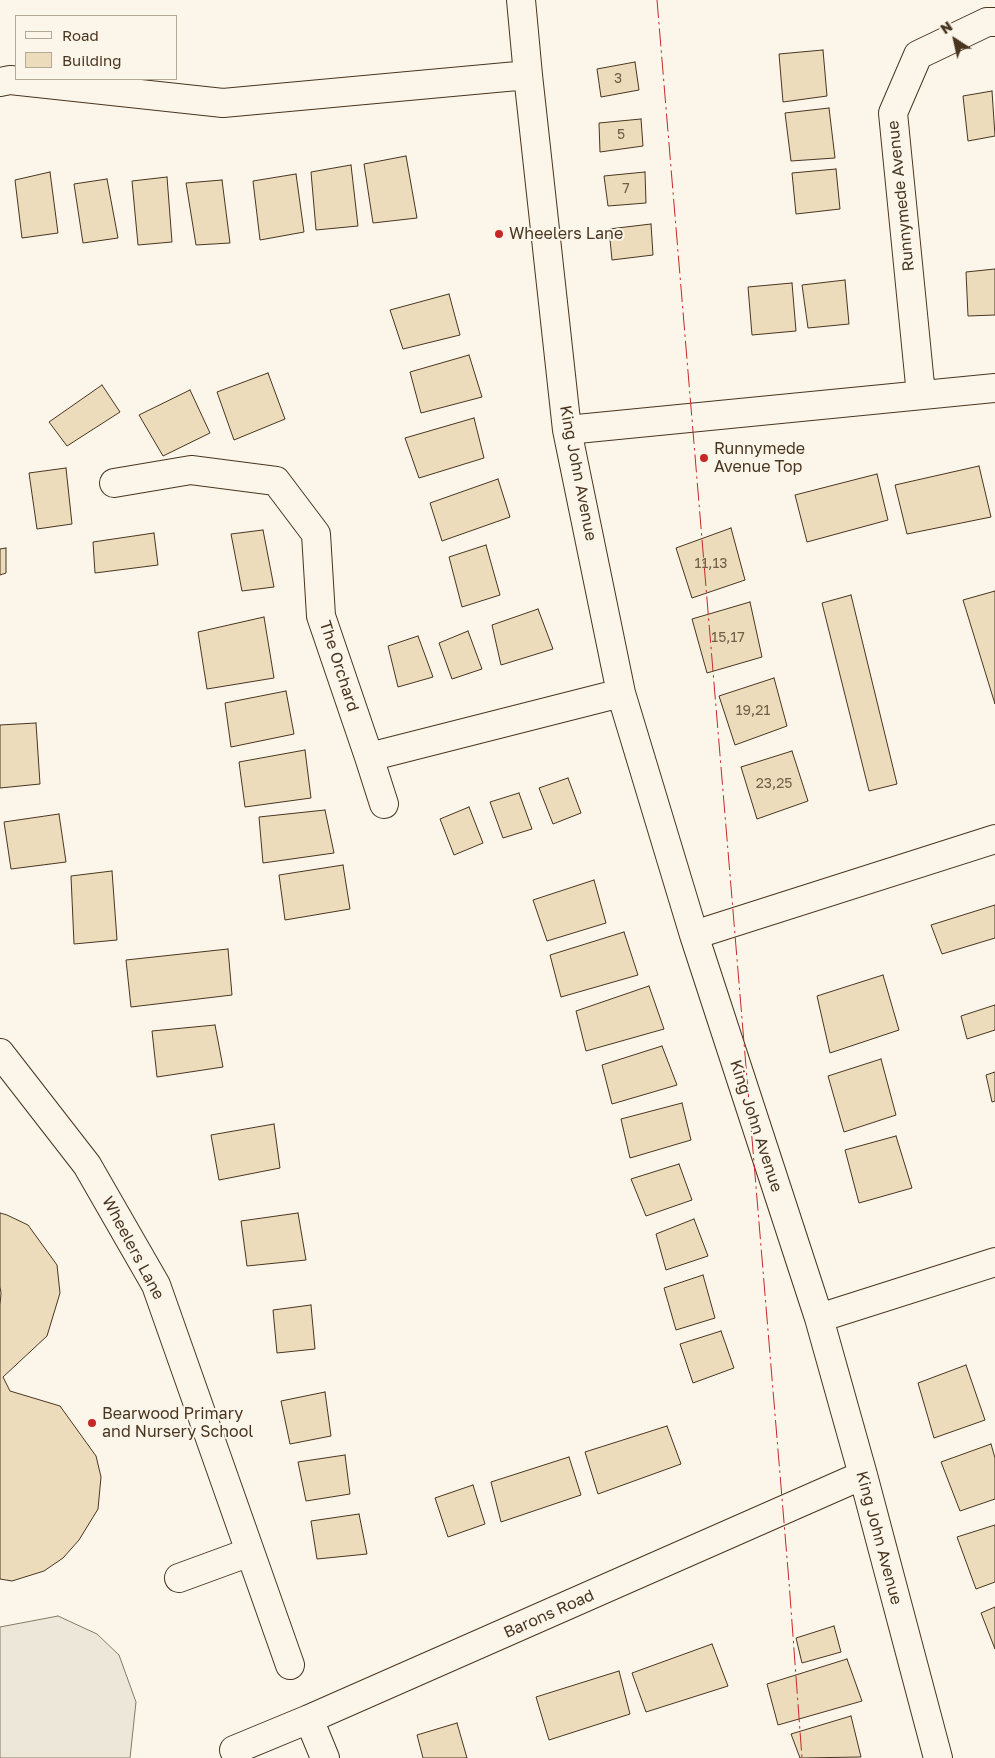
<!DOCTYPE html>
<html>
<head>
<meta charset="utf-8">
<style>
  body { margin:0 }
  #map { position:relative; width:995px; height:1758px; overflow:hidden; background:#fbf6e9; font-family:"Golos Text",sans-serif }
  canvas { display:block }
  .legend { position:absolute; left:15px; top:15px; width:162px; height:65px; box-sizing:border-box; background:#fbf6e9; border:1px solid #b4a999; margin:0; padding:6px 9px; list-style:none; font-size:15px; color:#4a3520 }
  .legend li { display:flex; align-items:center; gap:10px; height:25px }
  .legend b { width:25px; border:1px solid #b4a999 }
  .north { position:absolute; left:930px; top:15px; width:50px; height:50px; -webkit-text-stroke:4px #fbf6e9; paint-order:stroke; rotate:325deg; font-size:14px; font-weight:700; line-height:20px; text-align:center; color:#4a3520 }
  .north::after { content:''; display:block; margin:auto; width:18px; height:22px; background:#4a3520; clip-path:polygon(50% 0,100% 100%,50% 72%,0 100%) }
</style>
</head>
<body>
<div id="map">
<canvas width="995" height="1758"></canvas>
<ul class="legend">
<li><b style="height:6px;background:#fbf6e9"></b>Road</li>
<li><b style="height:14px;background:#ecdcbc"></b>Building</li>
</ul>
<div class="north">N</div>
</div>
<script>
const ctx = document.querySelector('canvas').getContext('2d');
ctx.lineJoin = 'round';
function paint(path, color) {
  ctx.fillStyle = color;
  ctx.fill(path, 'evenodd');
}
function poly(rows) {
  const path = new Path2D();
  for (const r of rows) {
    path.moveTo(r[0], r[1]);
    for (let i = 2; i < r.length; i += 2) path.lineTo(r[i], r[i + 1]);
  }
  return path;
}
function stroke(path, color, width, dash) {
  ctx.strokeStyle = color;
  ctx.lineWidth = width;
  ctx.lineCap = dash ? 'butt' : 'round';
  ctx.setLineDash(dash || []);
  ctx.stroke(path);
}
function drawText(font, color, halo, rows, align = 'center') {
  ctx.font = font + ' "Golos Text",sans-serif';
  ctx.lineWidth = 4;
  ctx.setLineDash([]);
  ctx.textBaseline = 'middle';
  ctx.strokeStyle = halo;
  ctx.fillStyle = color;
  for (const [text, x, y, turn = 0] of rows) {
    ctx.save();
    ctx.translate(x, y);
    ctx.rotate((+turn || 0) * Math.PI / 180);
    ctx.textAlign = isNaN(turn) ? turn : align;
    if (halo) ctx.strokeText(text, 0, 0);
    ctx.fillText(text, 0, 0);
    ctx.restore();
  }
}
const parking = poly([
  [58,1616,97,1634,119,1655,136,1702,130,1758,0,1758,0,1627,58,1616]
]);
const building = poly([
  [823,50,827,96,783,102,779,54,823,50],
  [635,62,639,90,601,97,597,69,635,62],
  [992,91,995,136,968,141,963,96,992,91],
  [829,108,835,158,791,161,785,113,829,108],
  [641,119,643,146,600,152,599,123,641,119],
  [406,156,417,218,373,223,364,164,406,156],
  [351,165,358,226,316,230,311,172,351,165],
  [836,169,840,209,796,214,792,173,836,169],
  [50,172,58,233,22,238,15,180,50,172],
  [645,172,646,203,608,206,604,176,645,172],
  [296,174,304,232,260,240,253,181,296,174],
  [167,177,172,242,138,245,132,181,167,177],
  [107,179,118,238,83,243,74,184,107,179],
  [222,180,230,243,196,245,186,183,222,180],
  [651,224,653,255,612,260,609,229,651,224],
  [995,269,995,315,968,316,966,272,995,269],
  [845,280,849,324,808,328,802,285,845,280],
  [792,283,796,331,752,335,748,287,792,283],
  [449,294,460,335,403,349,390,310,449,294],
  [469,355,482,397,421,413,410,372,469,355],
  [268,373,285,419,234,440,217,392,268,373],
  [102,385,120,412,67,446,49,422,102,385],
  [190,390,210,433,163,456,139,415,190,390],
  [474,418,484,458,419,478,405,438,474,418],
  [979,466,991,517,907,534,895,485,979,466],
  [66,468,72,524,37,529,29,473,66,468],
  [877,474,888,520,807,542,795,495,877,474],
  [498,479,510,517,442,541,430,503,498,479],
  [731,528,745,580,692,598,676,548,731,528],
  [263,530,274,587,242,591,231,534,263,530],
  [154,533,158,565,95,573,93,542,154,533],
  [486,545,500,595,462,607,449,557,486,545],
  [6,548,6,573,0,575,0,549,6,548],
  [995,591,995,704,963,600,995,591],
  [851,595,897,784,869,791,822,603,851,595],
  [750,602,762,657,707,673,692,619,750,602],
  [538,609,553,649,501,665,492,625,538,609],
  [264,617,274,678,207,689,198,632,264,617],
  [468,631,482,669,452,679,439,643,468,631],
  [418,636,433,677,398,687,388,646,418,636],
  [774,678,787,726,735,745,719,696,774,678],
  [286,691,294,734,231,747,225,703,286,691],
  [36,723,40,784,0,788,0,725,36,723],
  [305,750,311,798,245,807,239,762,305,750],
  [792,751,808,801,757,819,741,767,792,751],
  [568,778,581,813,553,824,539,788,568,778],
  [519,793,532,829,503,838,490,802,519,793],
  [469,807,483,843,454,855,440,819,469,807],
  [325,810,334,853,263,863,259,817,325,810],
  [59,814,66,862,11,869,4,822,59,814],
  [343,865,350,909,285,920,279,875,343,865],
  [112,871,117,940,74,944,71,876,112,871],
  [594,880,606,923,547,941,533,900,594,880],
  [995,905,995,938,942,954,931,925,995,905],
  [624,932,638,975,561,997,550,955,624,932],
  [228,949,232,995,131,1007,126,960,228,949],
  [883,975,899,1030,830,1053,817,996,883,975],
  [649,986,664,1029,586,1051,576,1011,649,986],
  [995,1005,995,1030,967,1039,961,1016,995,1005],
  [215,1025,223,1067,157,1077,152,1031,215,1025],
  [662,1046,677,1085,612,1104,602,1065,662,1046],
  [881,1059,896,1115,844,1132,828,1076,881,1059],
  [995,1072,995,1101,992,1102,986,1075,995,1072],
  [682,1103,691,1140,630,1158,621,1119,682,1103],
  [274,1124,280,1168,219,1180,211,1135,274,1124],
  [896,1136,912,1188,859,1203,845,1150,896,1136],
  [679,1164,692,1200,646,1216,631,1179,679,1164],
  [0,1213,7,1215,28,1225,57,1265,60,1293,47,1336,3,1377,10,1391,60,1406,96,1456,101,1477,98,1509,79,1540,63,1558,44,1571,12,1581,0,1579,0,1305,1,1293,0,1287,0,1213],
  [298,1213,306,1260,247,1266,241,1221,298,1213],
  [694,1219,708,1256,666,1270,656,1234,694,1219],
  [703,1275,715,1318,676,1330,664,1288,703,1275],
  [311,1305,315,1349,277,1353,273,1310,311,1305],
  [721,1331,734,1368,693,1383,680,1344,721,1331],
  [966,1365,985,1420,934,1438,918,1383,966,1365],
  [325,1392,331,1436,290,1444,281,1401,325,1392],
  [667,1426,681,1464,598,1494,585,1452,667,1426],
  [991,1444,995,1458,995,1499,960,1511,941,1462,991,1444],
  [345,1455,350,1494,306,1501,298,1462,345,1455],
  [569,1457,581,1495,501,1522,491,1482,569,1457],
  [473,1485,485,1524,448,1537,435,1498,473,1485],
  [359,1514,367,1554,317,1559,311,1521,359,1514],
  [995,1525,995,1582,976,1589,957,1537,995,1525],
  [995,1607,995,1649,981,1613,995,1607],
  [834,1626,841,1652,802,1663,796,1638,834,1626],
  [712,1644,728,1686,646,1712,632,1673,712,1644],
  [847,1659,862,1701,778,1725,767,1684,847,1659],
  [619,1671,630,1714,549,1740,536,1697,619,1671],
  [851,1716,861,1757,800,1758,791,1734,851,1716],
  [457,1723,467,1758,423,1758,417,1735,457,1723]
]);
const minor = poly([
  [521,0,528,75,567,430,621,693,694,935,819,1318,863,1475,938,1758],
  [0,82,10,80,223,103,528,75],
  [921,395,893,113,918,55,987,22,995,22],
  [567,430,995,388],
  [114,483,191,470,276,481,316,534,321,616,369,757,621,693],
  [369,757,384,804],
  [694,935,995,839],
  [0,1053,87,1165,156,1285,290,1665],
  [819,1318,995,1262],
  [179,1578,250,1552],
  [309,1719,325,1758],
  [234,1750,309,1719,863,1475]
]);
const power = poly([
  [657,0,789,1582,802,1758]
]);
const markers = [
  [499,234,5,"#c62828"],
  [704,458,5,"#c62828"],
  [92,1423,5,"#c62828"]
];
const numberNames = [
  ["3",618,79],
  ["5",621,135],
  ["7",626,189],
  ["11,13",711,564],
  ["15,17",728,638],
  ["19,21",753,711],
  ["23,25",774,784]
];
const streetNames = [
  ["Runnymede Avenue",901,196,-96],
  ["King John Avenue",578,473,79],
  ["The Orchard",339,666,72],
  ["King John Avenue",756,1126,72],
  ["Wheelers Lane",133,1248,62],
  ["King John Avenue",879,1538,75],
  ["Barons Road",549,1614,-24]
];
const poiNames = [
  ["Wheelers Lane",509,234],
  ["Runnymede",714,449],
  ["Avenue Top",714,467],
  ["Bearwood Primary",102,1414],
  ["and Nursery School",102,1432]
];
paint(parking, '#ede7d9');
stroke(parking, '#887966', 1);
paint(building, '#ecdcbc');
stroke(building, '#4a3520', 1);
stroke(minor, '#4a3520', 30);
stroke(minor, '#fbf6e9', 28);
stroke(power, '#c62828', 1, [18, 4, 2.5, 4]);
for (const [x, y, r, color] of markers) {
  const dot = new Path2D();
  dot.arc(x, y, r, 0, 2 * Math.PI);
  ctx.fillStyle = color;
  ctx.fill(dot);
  stroke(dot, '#fbf6e9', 2);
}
drawText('14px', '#725f47', null, numberNames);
drawText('16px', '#4a3520', '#fbf6e9', streetNames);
drawText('16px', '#4a3520', '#fbf6e9', poiNames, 'left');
</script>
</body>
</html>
